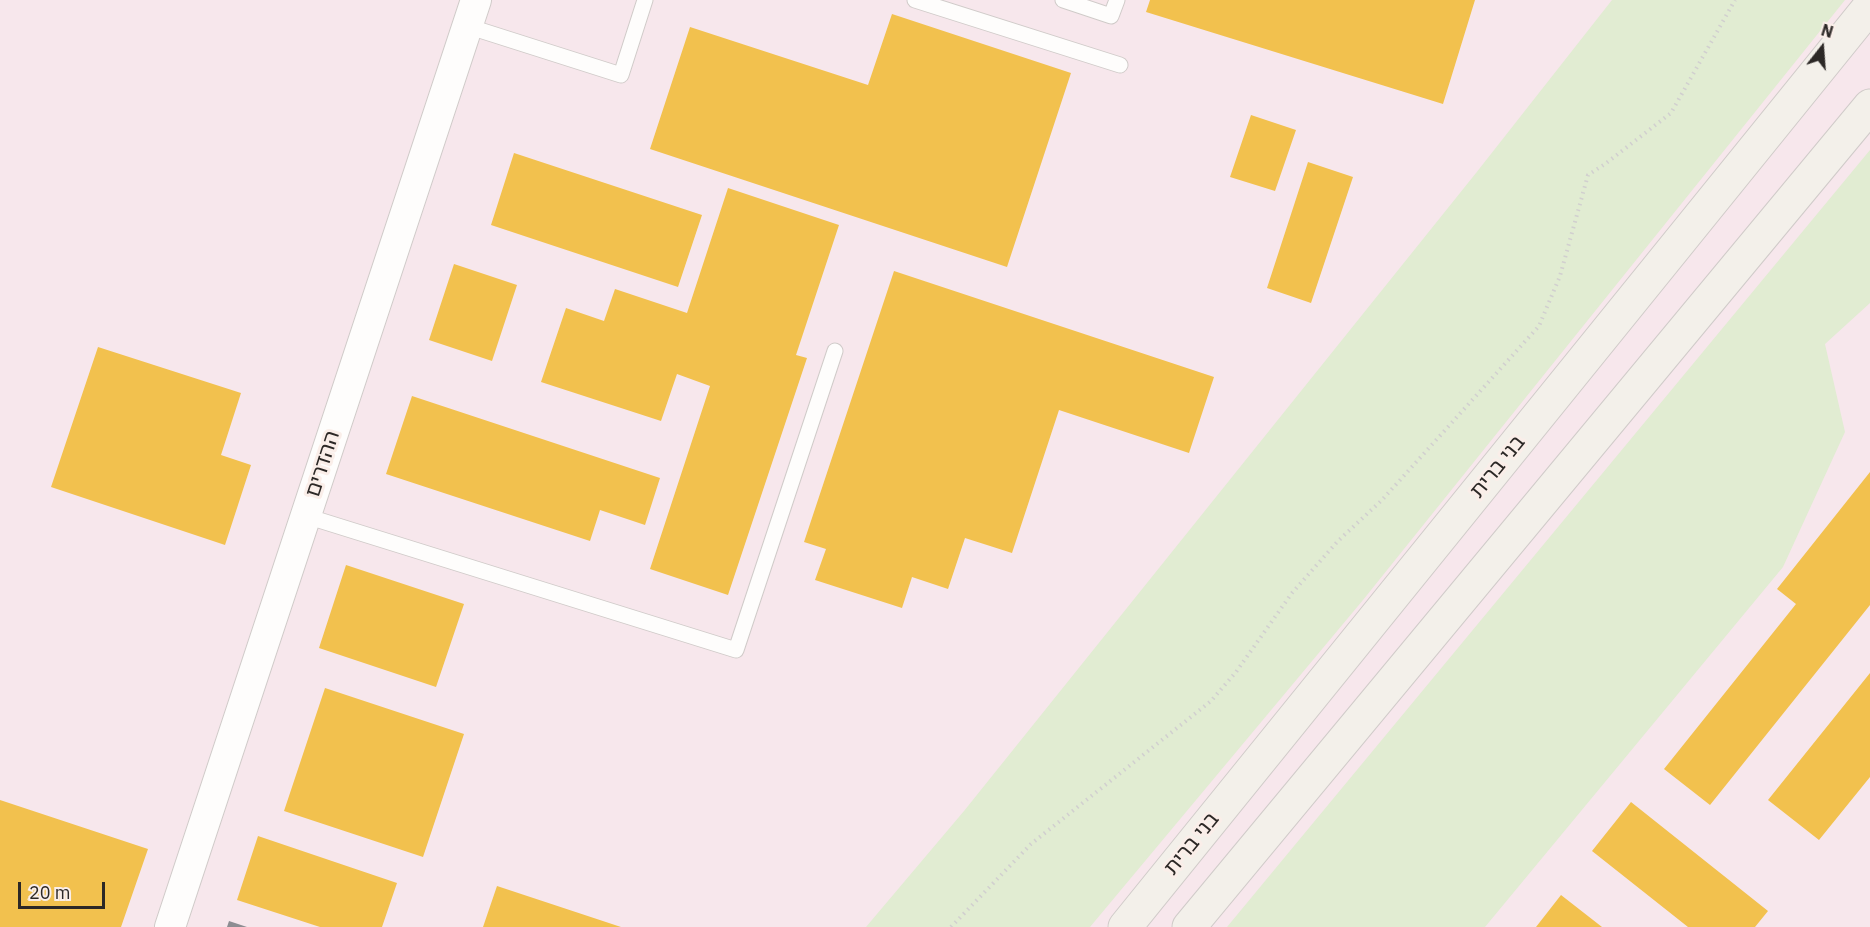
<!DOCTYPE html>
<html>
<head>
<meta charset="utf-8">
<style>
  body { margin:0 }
  #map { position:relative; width:1870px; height:927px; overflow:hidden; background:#f6efed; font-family:"IBM Plex Sans",sans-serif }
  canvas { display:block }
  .north { position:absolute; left:1792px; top:18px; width:60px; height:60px; -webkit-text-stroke:4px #faeee9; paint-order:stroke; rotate:17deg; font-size:16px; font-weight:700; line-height:24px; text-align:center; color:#2c2826 }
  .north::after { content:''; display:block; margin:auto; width:21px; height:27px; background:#2c2826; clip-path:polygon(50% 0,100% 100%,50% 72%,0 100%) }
  .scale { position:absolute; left:18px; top:882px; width:87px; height:27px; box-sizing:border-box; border:3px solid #2c2826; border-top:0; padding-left:8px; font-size:18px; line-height:21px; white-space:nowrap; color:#2c2826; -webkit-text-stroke:4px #faeee9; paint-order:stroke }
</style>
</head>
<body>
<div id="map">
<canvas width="1870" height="927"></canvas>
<div class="north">N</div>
<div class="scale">20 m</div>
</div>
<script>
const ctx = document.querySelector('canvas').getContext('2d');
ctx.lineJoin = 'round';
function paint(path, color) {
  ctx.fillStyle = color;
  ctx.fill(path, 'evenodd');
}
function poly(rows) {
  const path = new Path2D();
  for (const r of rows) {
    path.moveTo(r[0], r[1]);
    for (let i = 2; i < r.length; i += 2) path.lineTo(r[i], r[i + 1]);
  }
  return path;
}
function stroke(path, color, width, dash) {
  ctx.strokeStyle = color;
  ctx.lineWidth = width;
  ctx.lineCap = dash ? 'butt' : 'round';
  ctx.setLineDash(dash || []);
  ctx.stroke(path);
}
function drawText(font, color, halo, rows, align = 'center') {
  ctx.font = font + ' "IBM Plex Sans","Noto Sans Hebrew",sans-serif';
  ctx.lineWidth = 6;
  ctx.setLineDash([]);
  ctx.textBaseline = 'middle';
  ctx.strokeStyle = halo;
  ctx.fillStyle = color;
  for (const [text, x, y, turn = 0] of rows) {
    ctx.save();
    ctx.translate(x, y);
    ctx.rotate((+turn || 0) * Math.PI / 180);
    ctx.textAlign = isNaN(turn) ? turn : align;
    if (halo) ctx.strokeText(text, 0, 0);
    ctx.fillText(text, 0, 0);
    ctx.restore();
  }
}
const industrial = poly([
  [0,0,1870,0,1870,927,0,927]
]);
const green = poly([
  [1612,0,1845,0,1363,600,1090,927,866,927,964,811,1476,173],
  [1870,150,1870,303,1825,344,1845,432,1783,567,1485,927,1227,927]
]);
const homes = poly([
  [1150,0,1475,0,1443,104,1146,12],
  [892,14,1071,73,1007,267,650,149,690,27,868,85],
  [1251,115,1296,130,1275,191,1230,177],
  [514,153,702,215,678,287,491,225],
  [1308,162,1353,177,1311,303,1267,288],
  [728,188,839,225,796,355,807,358,728,595,650,569,710,386,677,374,661,421,541,382,566,308,604,321,615,289,687,313],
  [454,264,517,285,492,361,429,340],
  [894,271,1214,377,1189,453,1059,410,1012,553,965,538,948,589,912,577,902,608,815,580,826,549,804,542],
  [98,347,241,393,221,455,251,465,225,545,51,487],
  [412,396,660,478,645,525,600,510,590,541,386,474],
  [1870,472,1870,605,1710,805,1664,769,1796,604,1777,589],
  [346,565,464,604,436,687,319,648],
  [1870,673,1870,777,1819,840,1768,800],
  [325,688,464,734,423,857,284,811],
  [0,800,148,849,121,927,0,927],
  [1631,802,1768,911,1755,927,1688,927,1592,851],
  [258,836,397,883,382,927,320,927,237,900],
  [497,886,621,927,483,927],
  [1561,895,1602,927,1536,927]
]);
const industry = poly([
  [229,921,247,927,227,927]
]);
const path = poly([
  [951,927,1031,844,1211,701,1236,672,1292,593,1338,541,1382,500,1539,326,1560,276,1588,175,1605,164,1671,113,1735,0]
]);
const service = poly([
  [915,0,1120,65],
  [1063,0,1111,16,1117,0],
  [467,26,621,75,645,0],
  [306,516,736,650,835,351]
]);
const minor = poly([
  [170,927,476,0]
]);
const secondary = poly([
  [1125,927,1870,6],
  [1189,927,1870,106]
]);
const streetNames = [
  ["ההדרים",323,464,-72],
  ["בני ברית",1498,467,-51],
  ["בני ברית",1192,844,-51]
];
paint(industrial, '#f7e7ec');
paint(green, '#e1ecd2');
paint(homes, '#f2c14e');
paint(industry, '#8d8d92');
stroke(service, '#d0cbc9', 17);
stroke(minor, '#d0cbc9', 32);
stroke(secondary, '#d0cbc9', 35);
stroke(path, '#d1cfcf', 4, [1.5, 4.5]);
stroke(service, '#fefdfc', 15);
stroke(minor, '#fefdfc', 30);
stroke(secondary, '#f3f0ea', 33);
drawText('21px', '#2c2826', '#faeee9', streetNames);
</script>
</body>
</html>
